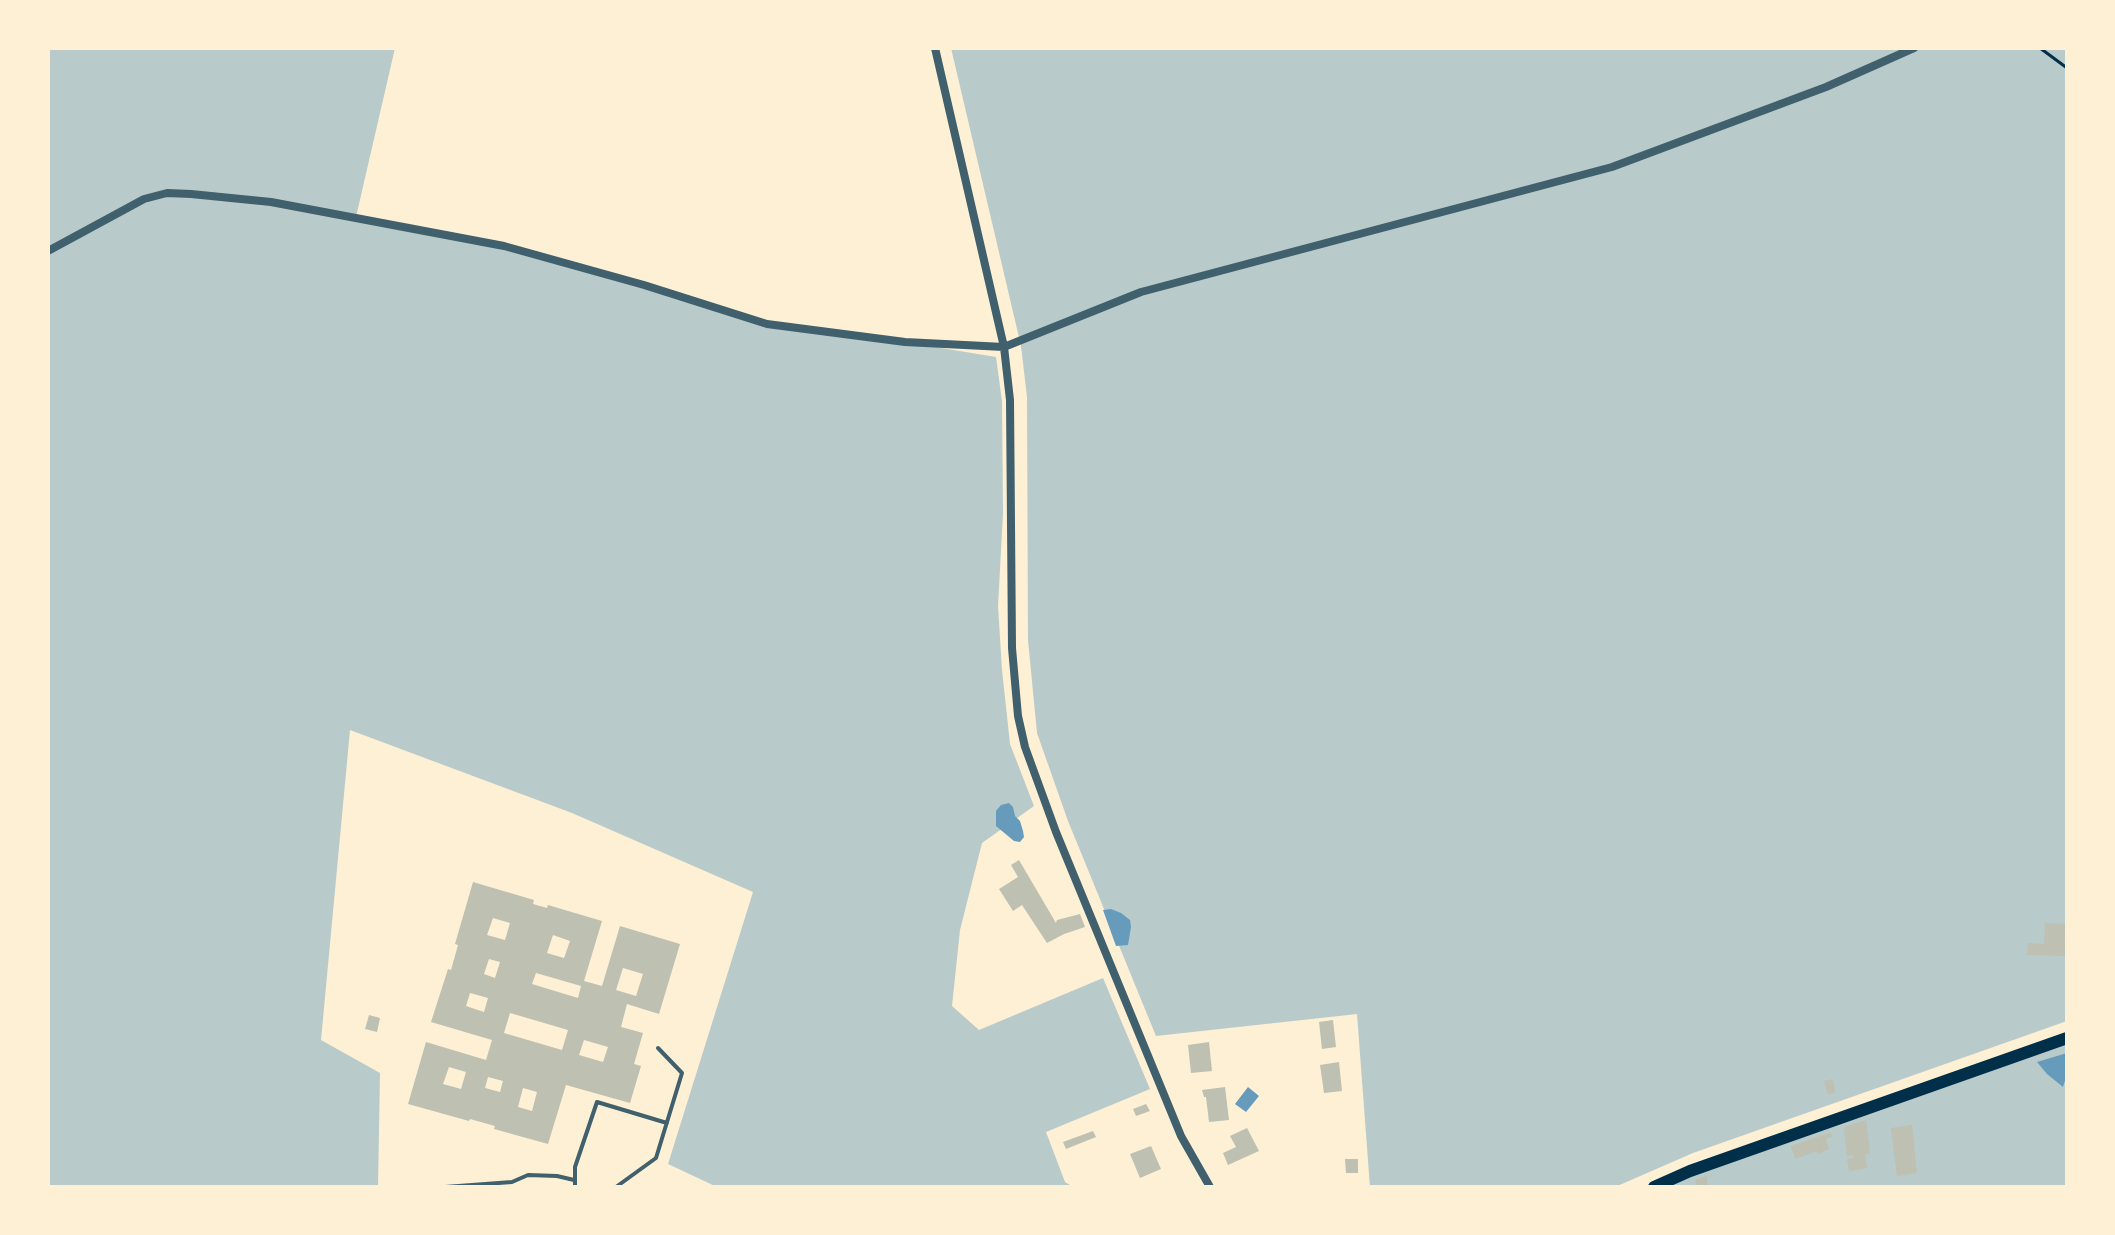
<!DOCTYPE html>
<html>
<head>
<meta charset="utf-8">
<style>
  body { margin:0 }
  #map { position:relative; width:2115px; height:1235px; overflow:hidden; background:#fdf0d5; font-family:Mulish,sans-serif }
  canvas { display:block }
  .frame { position:absolute; inset:0; border:50px solid #fdf0d5; pointer-events:none }
</style>
</head>
<body>
<div id="map">
<canvas width="2115" height="1235"></canvas>
<div class="frame"></div>
</div>
<script>
const ctx = document.querySelector('canvas').getContext('2d');
ctx.lineJoin = 'round';
function paint(path, color) {
  ctx.fillStyle = color;
  ctx.fill(path, 'evenodd');
}
function poly(rows) {
  const path = new Path2D();
  for (const r of rows) {
    path.moveTo(r[0], r[1]);
    for (let i = 2; i < r.length; i += 2) path.lineTo(r[i], r[i + 1]);
  }
  return path;
}
function stroke(path, color, width, dash) {
  ctx.strokeStyle = color;
  ctx.lineWidth = width;
  ctx.lineCap = dash ? 'butt' : 'round';
  ctx.setLineDash(dash || []);
  ctx.stroke(path);
}
const green = poly([
  [48,48,395,48,356,217,504,246,767,324,905,342,996,357,1002,401,1003,514,998,606,1002,670,1010,744,1034,806,982,843,960,930,952,1006,979,1030,1103,978,1150,1089,1046,1132,1065,1182,1073,1187,717,1187,668,1164,753,892,572,813,350,730,321,1040,380,1073,378,1187,48,1187],
  [951,48,2067,48,2067,1021,1693,1153,1615,1187,1370,1187,1357,1014,1156,1036,1068,821,1037,733,1028,640,1027,397,1021,346],
  [2067,1038,2067,1187,1657,1187]
]);
const water = poly([
  [1009,803,1013,807,1015,816,1020,821,1023,831,1024,837,1020,842,1014,841,996,826,996,811,1001,805],
  [1111,909,1121,913,1130,920,1131,927,1128,945,1116,946,1103,910],
  [2067,1053,2067,1074,2063,1087,2047,1074,2037,1062],
  [1248,1087,1259,1096,1246,1112,1235,1104]
]);
const building = poly([
  [1019,860,1056,923,1057,920,1080,914,1085,927,1064,934,1047,943,1022,905,1013,911,999,889,1018,877,1011,865],
  [473,882,534,900,533,904,547,908,548,905,602,921,584,981,602,986,620,926,680,944,659,1014,627,1004,621,1027,643,1033,634,1064,641,1066,630,1103,566,1085,548,1144,494,1129,495,1126,470,1119,469,1121,408,1104,426,1042,486,1060,492,1040,431,1022,448,969,451,970,458,945,455,944],
  [493,918,510,923,505,940,487,935],
  [553,935,570,941,564,958,547,953],
  [489,959,500,962,495,978,484,974],
  [623,968,643,974,636,996,616,990],
  [536,973,581,986,578,998,532,984],
  [470,993,488,998,484,1012,466,1006],
  [510,1013,568,1030,562,1050,504,1033],
  [584,1040,608,1047,603,1062,579,1055],
  [449,1067,466,1072,461,1089,443,1084],
  [488,1077,503,1081,500,1092,485,1088],
  [523,1088,537,1092,532,1111,518,1107],
  [2045,923,2067,924,2066,956,2027,955,2028,943,2044,944],
  [369,1015,380,1018,377,1032,365,1029],
  [1333,1020,1336,1047,1322,1049,1319,1022],
  [1209,1042,1212,1071,1191,1073,1188,1045],
  [1339,1062,1342,1091,1324,1093,1320,1065],
  [1833,1079,1835,1093,1828,1095,1824,1081],
  [1225,1087,1229,1120,1209,1122,1206,1097,1204,1097,1202,1090],
  [1146,1104,1150,1111,1136,1116,1133,1109],
  [1866,1120,1870,1153,1865,1154,1867,1168,1849,1171,1847,1159,1853,1158,1853,1155,1847,1156,1844,1127],
  [1912,1125,1917,1173,1897,1176,1891,1128],
  [1247,1128,1259,1151,1228,1165,1223,1153,1236,1147,1230,1136],
  [1093,1131,1096,1137,1066,1149,1063,1142],
  [1831,1132,1832,1137,1826,1139,1829,1149,1818,1154,1817,1151,1795,1159,1791,1146],
  [1151,1146,1161,1169,1140,1178,1130,1154],
  [1345,1159,1358,1159,1358,1173,1346,1173],
  [1707,1176,1707,1187,1697,1187,1695,1180]
]);
const path = poly([
  [2040,48,2067,68]
]);
const service = poly([
  [445,1187,512,1182,528,1175,557,1176,574,1180],
  [575,1187,575,1167,597,1102,667,1123],
  [616,1187,656,1158,682,1073,658,1048]
]);
const minor = poly([
  [935,48,1004,347,1010,400,1012,648,1018,716,1025,747,1056,832,1181,1136,1210,1187],
  [48,251,144,199,167,193,191,194,271,202,504,246,644,285,767,324,905,342,1004,347,1141,292,1612,167,1826,87,1914,48]
]);
const secondary = poly([
  [1654,1187,1690,1171,2067,1038]
]);
paint(green, '#b9caca');
paint(water, '#669bbc');
paint(building, '#bec0b2');
stroke(path, '#003049', 3);
stroke(service, '#3f606c', 4);
stroke(minor, '#3f606c', 8);
stroke(secondary, '#003049', 12);
</script>
</body>
</html>
